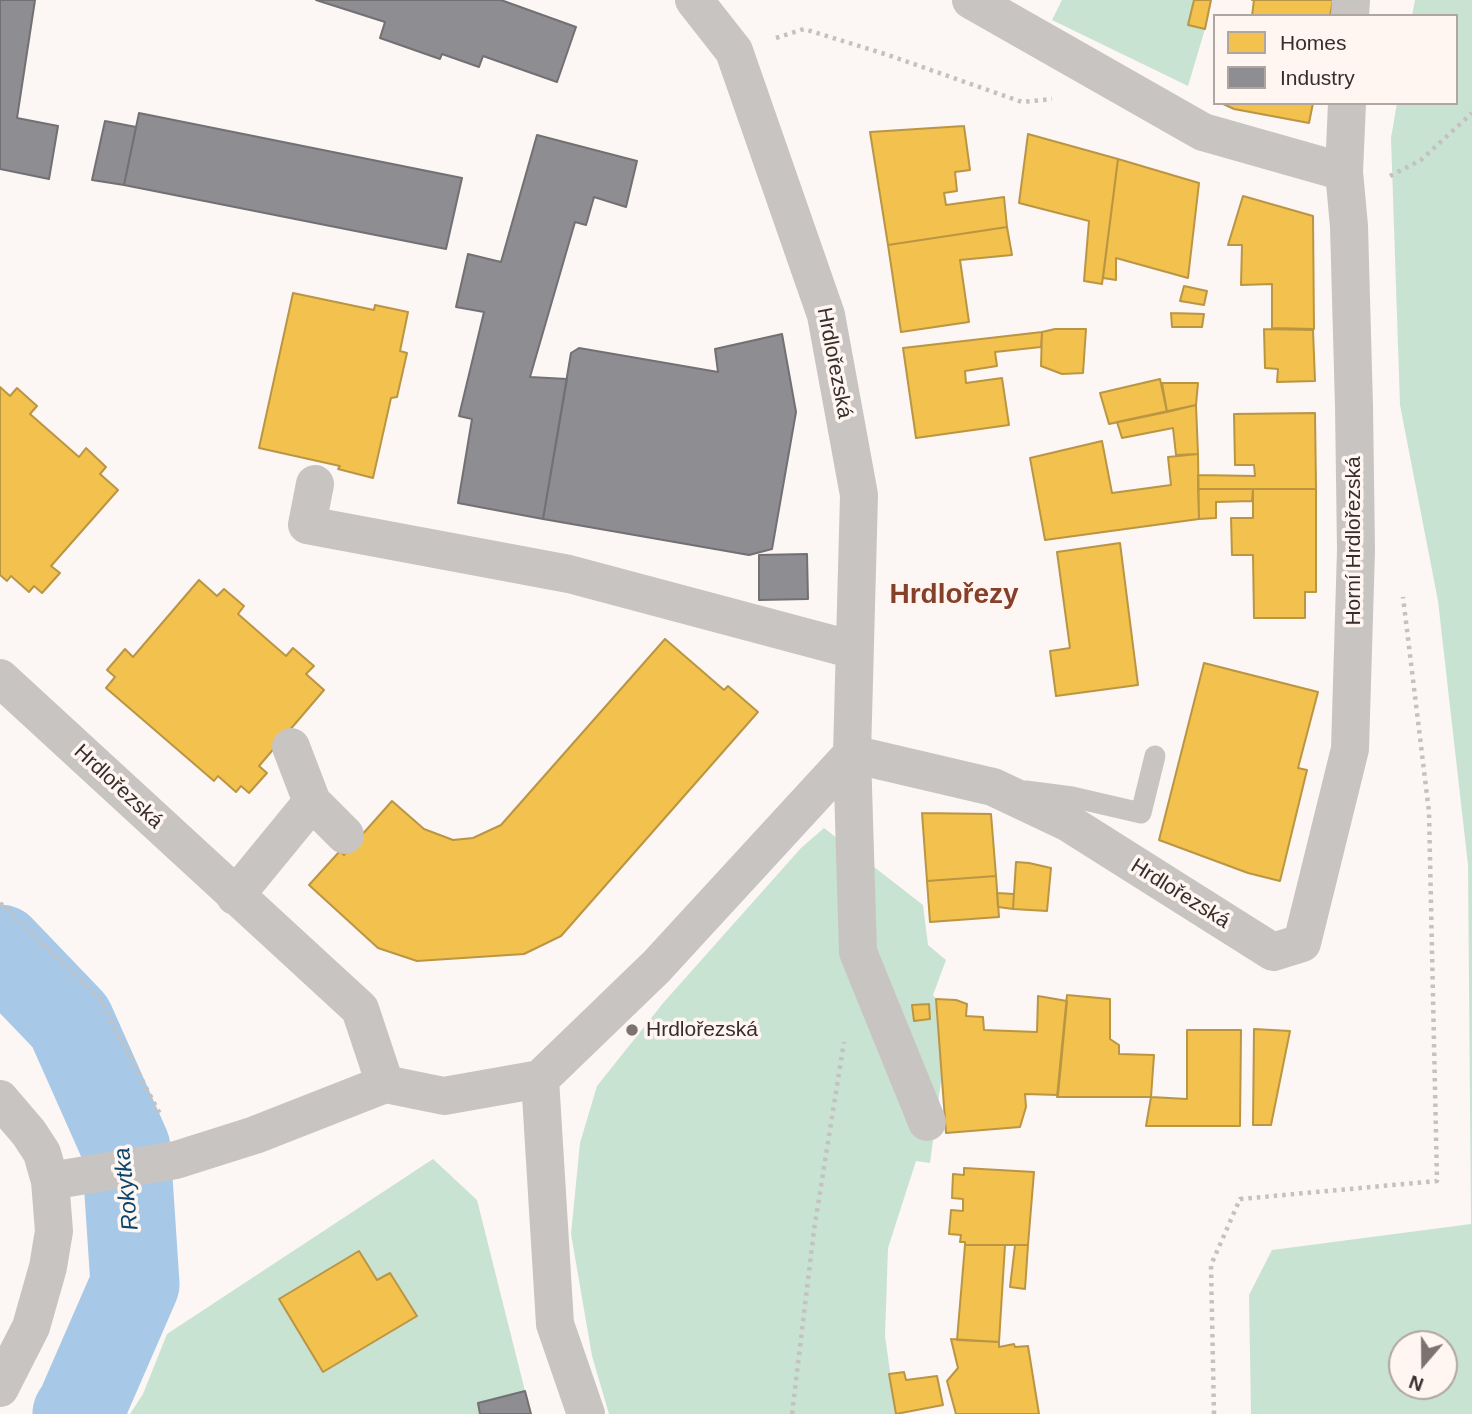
<!DOCTYPE html>
<html>
<head>
<meta charset="utf-8">
<style>
  body { margin:0 }
  #map { position:relative; width:1472px; height:1414px; overflow:hidden; background:#fcf6f4; font-family:Helvetica,sans-serif }
  canvas { display:block }
  .legend { position:absolute; left:1213px; top:14px; width:245px; height:91px; box-sizing:border-box; background:#fff5f1; border:2px solid #afa5a1; margin:0; padding:9px 12px; list-style:none; font-size:21px; color:#372d2a }
  .legend li { display:flex; align-items:center; gap:14px; height:35px }
  .legend b { width:35px; border:2px solid #afa5a1 }
  .north { position:absolute; left:1388px; top:1330px; width:70px; height:70px; box-sizing:border-box; background:#fff5f1; border:2px solid #afa5a1; border-radius:50%; rotate:200deg; font-size:19px; font-weight:700; line-height:28px; text-align:center; color:#372d2a }
  .north::after { content:''; display:block; margin:auto; width:24px; height:32px; background:#7c7371; clip-path:polygon(50% 0,100% 100%,50% 72%,0 100%) }
</style>
</head>
<body>
<div id="map">
<canvas width="1472" height="1414"></canvas>
<ul class="legend">
<li><b style="height:19px;background:#f2c14e"></b>Homes</li>
<li><b style="height:19px;background:#8d8d92"></b>Industry</li>
</ul>
<div class="north">N</div>
</div>
<script>
const ctx = document.querySelector('canvas').getContext('2d');
ctx.lineJoin = 'round';
function paint(path, color) {
  ctx.fillStyle = color;
  ctx.fill(path, 'evenodd');
}
function poly(rows) {
  const path = new Path2D();
  for (const r of rows) {
    path.moveTo(r[0], r[1]);
    for (let i = 2; i < r.length; i += 2) path.lineTo(r[i], r[i + 1]);
  }
  return path;
}
function stroke(path, color, width, dash) {
  ctx.strokeStyle = color;
  ctx.lineWidth = width;
  ctx.lineCap = dash ? 'butt' : 'round';
  ctx.setLineDash(dash || []);
  ctx.stroke(path);
}
function drawText(font, color, halo, rows, align = 'center') {
  ctx.font = font + ' Helvetica,sans-serif';
  ctx.lineWidth = 7;
  ctx.setLineDash([]);
  ctx.textBaseline = 'middle';
  ctx.strokeStyle = halo;
  ctx.fillStyle = color;
  for (const [text, x, y, turn = 0] of rows) {
    ctx.save();
    ctx.translate(x, y);
    ctx.rotate((+turn || 0) * Math.PI / 180);
    ctx.textAlign = isNaN(turn) ? turn : align;
    if (halo) ctx.strokeText(text, 0, 0);
    ctx.fillText(text, 0, 0);
    ctx.restore();
  }
}
const green = poly([
  [1062,0,1194,0,1188,25,1205,29,1188,86,1052,20],
  [1415,0,1472,0,1472,1414,1251,1414,1249,1295,1272,1250,1471,1224,1468,865,1438,601,1400,405,1391,138,1397,103,1456,103,1456,16,1412,16],
  [1402,1344,1444,1344,1444,1386,1402,1386],
  [824,828,923,905,928,945,946,960,933,995,936,999,942,1074,930,1163,916,1161,888,1248,885,1336,896,1414,609,1414,592,1356,571,1234,580,1143,597,1086,664,1002,801,848],
  [433,1159,477,1200,525,1391,478,1403,480,1414,130,1414,143,1394,167,1334],
  [359,1251,377,1280,390,1273,416,1316,280,1299]
]);
const homes = poly([
  [1194,0,1211,0,1205,29,1188,25,1194,0],
  [1252,0,1333,0,1330,16,1252,16,1254,0,1252,0],
  [1221,103,1313,103,1309,123,1234,109,1221,103],
  [964,126,970,170,955,172,957,191,944,193,946,205,1004,197,1007,227,888,245,870,132,964,126],
  [1028,134,1118,159,1102,284,1084,281,1089,221,1019,203,1028,134],
  [1118,159,1199,183,1188,278,1116,258,1116,280,1103,278,1118,159],
  [1243,196,1313,216,1314,329,1272,328,1272,284,1241,285,1242,245,1228,245,1243,196],
  [1007,227,1012,255,960,260,969,322,901,332,888,245,1007,227],
  [1184,286,1207,291,1204,305,1180,301,1184,286],
  [293,293,374,310,375,305,408,312,400,351,407,353,397,397,391,398,373,478,338,469,340,466,259,448,293,293],
  [1171,313,1204,314,1202,327,1172,327,1171,313],
  [1055,329,1086,329,1083,373,1062,374,1041,366,1042,332,1055,329],
  [1264,329,1313,330,1315,381,1277,382,1278,369,1265,368,1264,329],
  [1042,332,1041,347,995,352,997,366,965,371,966,383,1002,378,1009,425,916,438,903,348,1042,332],
  [1160,379,1167,412,1109,424,1100,393,1160,379],
  [1162,383,1198,383,1196,405,1167,412,1162,383],
  [0,387,10,396,17,388,37,406,30,414,79,457,86,448,106,467,100,474,118,490,51,566,60,573,42,593,34,586,29,592,11,576,7,581,0,575,0,387],
  [1196,405,1198,454,1176,455,1173,428,1122,438,1117,422,1196,405],
  [1315,413,1316,489,1198,489,1198,475,1255,476,1254,465,1235,465,1234,414,1315,413],
  [1102,441,1112,493,1171,485,1168,457,1198,454,1199,519,1045,540,1030,458,1102,441],
  [1198,489,1253,489,1252,501,1216,502,1216,518,1199,519,1198,489],
  [1253,489,1316,489,1316,592,1305,592,1305,618,1254,618,1253,555,1232,555,1231,518,1253,518,1253,489],
  [1120,543,1138,685,1056,696,1050,651,1070,648,1057,552,1120,543],
  [199,580,217,596,224,589,244,606,238,614,286,656,293,648,314,666,306,674,324,690,259,766,267,773,249,793,241,786,236,792,218,776,214,781,106,688,115,677,107,670,125,649,133,657,199,580],
  [665,639,724,690,728,686,758,712,561,936,524,954,417,961,378,948,309,885,340,851,344,855,392,801,424,829,453,840,473,838,501,825,665,639],
  [1204,663,1318,692,1298,768,1307,770,1280,881,1248,873,1159,840,1204,663],
  [922,813,991,814,996,876,927,881,922,813],
  [1016,862,1029,863,1051,868,1047,911,1013,909,1016,862],
  [996,876,999,917,930,922,927,881,996,876],
  [997,893,1014,894,1013,909,998,907,997,893],
  [1067,995,1110,999,1110,1039,1119,1045,1119,1054,1154,1055,1151,1097,1057,1097,1067,995],
  [1038,996,1067,1001,1058,1095,1025,1094,1026,1107,1020,1127,946,1133,936,999,956,1000,967,1004,966,1016,983,1017,984,1030,1037,1032,1038,996],
  [929,1004,930,1019,914,1021,912,1005,929,1004],
  [1254,1029,1290,1031,1271,1125,1253,1125,1254,1029],
  [1187,1030,1241,1030,1240,1126,1146,1126,1151,1097,1187,1099,1187,1030],
  [964,1168,1034,1172,1028,1245,965,1245,965,1242,960,1242,961,1235,949,1234,951,1210,963,1211,963,1199,952,1198,953,1174,964,1175,964,1168],
  [965,1245,1005,1245,999,1342,957,1340,965,1245],
  [1015,1245,1028,1245,1025,1289,1010,1287,1015,1245],
  [359,1251,377,1280,390,1273,417,1316,323,1372,279,1299,359,1251],
  [951,1339,999,1342,999,1347,1014,1344,1015,1347,1028,1346,1039,1414,956,1414,947,1381,958,1368,951,1339],
  [904,1372,906,1380,937,1376,943,1405,896,1414,889,1374,904,1372]
]);
const industry = poly([
  [0,0,35,0,17,118,58,126,49,179,0,169,0,0],
  [316,0,501,0,576,27,557,82,483,56,479,67,442,54,440,59,380,38,385,22,316,0],
  [139,113,462,178,446,249,124,185,139,113],
  [105,121,136,127,124,185,92,180,105,121],
  [537,135,637,161,626,207,594,197,586,225,575,222,530,377,567,379,543,519,458,503,472,419,459,416,484,312,456,307,468,254,501,262,537,135],
  [782,334,796,412,772,549,749,555,543,519,571,353,579,348,718,372,715,349,782,334],
  [807,554,808,599,759,600,759,555,807,554],
  [525,1391,531,1414,480,1414,478,1403,525,1391]
]);
const river = poly([
  [0,949,70,1022,126,1148,135,1284,81,1408,77,1414]
]);
const path = poly([
  [776,38,804,29,888,55,1022,102,1052,99],
  [1390,176,1421,160,1472,113],
  [0,903,99,998,161,1116],
  [792,1414,814,1230,844,1042],
  [1214,1414,1211,1265,1240,1199,1437,1181,1429,812,1403,597]
]);
const lane = poly([
  [1026,791,1072,797,1141,813,1155,756]
]);
const street = poly([
  [971,0,1203,132,1344,172],
  [1350,16,1351,0],
  [315,484,307,525,569,574,854,650],
  [0,678,360,1009,385,1084],
  [312,802,345,835],
  [235,896,312,802,291,747],
  [540,1079,555,1324,586,1414],
  [385,1084,444,1096,540,1079,656,967,852,754,859,495,826,315,734,51,694,0],
  [0,1099,29,1133,42,1153,50,1181,54,1231,48,1267,31,1327,0,1388],
  [927,1122,858,952,852,754,993,787,1067,822,1273,952,1302,943,1350,749,1356,550,1354,406,1349,226,1344,172,1347,103],
  [50,1181,176,1160,255,1135,385,1084]
]);
const markers = [
  [632,1030,7,"#7c7371"]
];
const streetNames = [
  ["Hrdlořezská",834,363,79],
  ["Horní Hrdlořezská",1354,541,-90],
  ["Hrdlořezská",118,787,43],
  ["Hrdlořezská",1180,894,32]
];
const poiNames = [
  ["Hrdlořezská",646,1030]
];
const waterNames = [
  ["Rokytka",127,1189,-96]
];
const districtNames = [
  ["Hrdlořezy",954,595]
];
paint(green, '#c9e3d2');
paint(homes, '#f2c14e');
stroke(homes, '#ba9543', 2);
paint(industry, '#8d8d92');
stroke(industry, '#737073', 2);
stroke(river, '#a7c8e6', 89);
stroke(path, '#c5c1bf', 4.5, [3.5, 5]);
stroke(lane, '#c8c4c2', 21);
stroke(street, '#c8c4c2', 38);
for (const [x, y, r, color] of markers) {
  const dot = new Path2D();
  dot.arc(x, y, r, 0, 2 * Math.PI);
  ctx.fillStyle = color;
  ctx.fill(dot);
  stroke(dot, '#fff5f1', 2.5);
}
drawText('21px', '#372d2a', '#fff5f1', streetNames);
drawText('21px', '#372d2a', '#fff5f1', poiNames, 'left');
drawText('italic 23px', '#09456e', '#fff5f1', waterNames);
drawText('bold 28px', '#84402a', '#fff5f1', districtNames);
</script>
</body>
</html>
